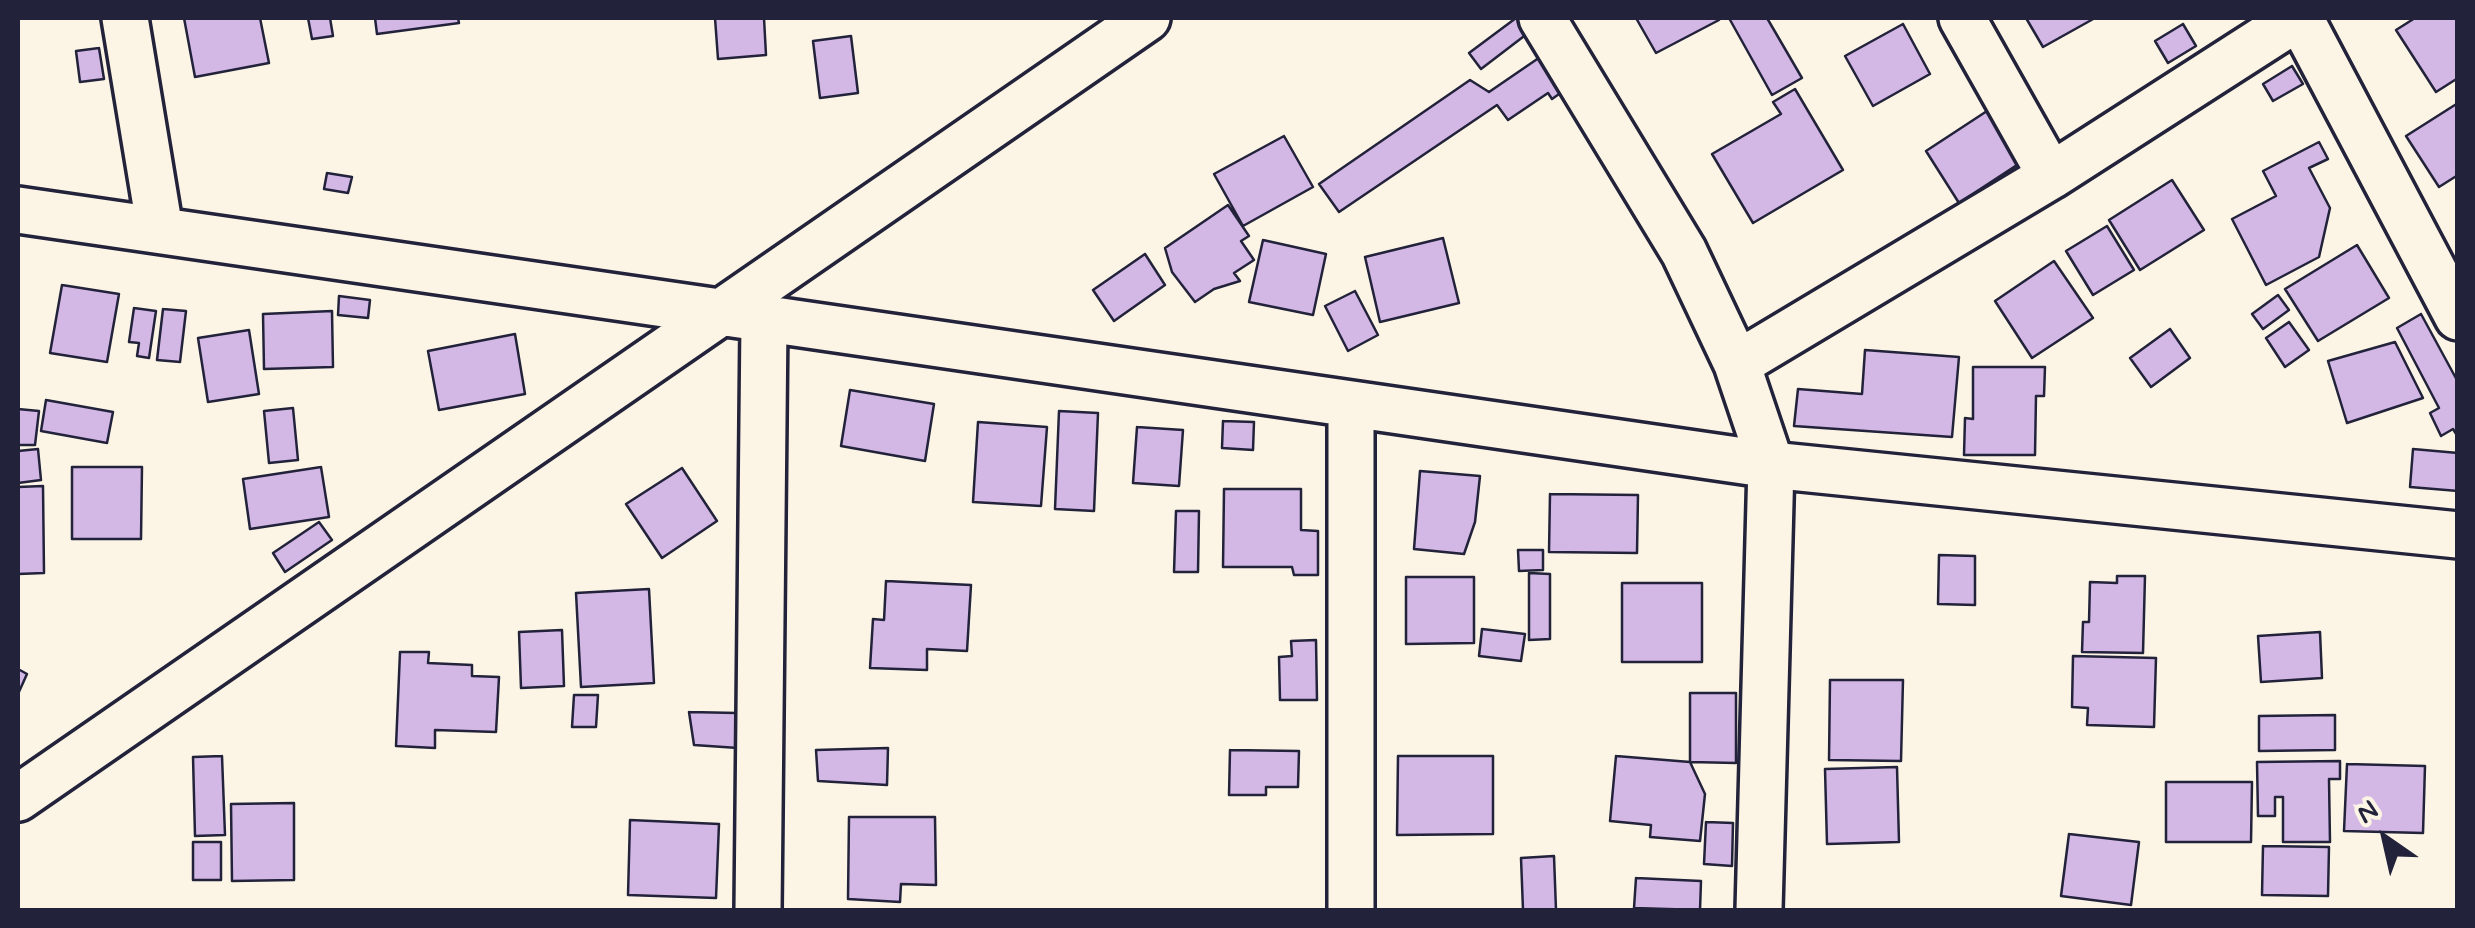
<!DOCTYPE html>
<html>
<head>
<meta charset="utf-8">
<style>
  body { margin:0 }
  #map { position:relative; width:2475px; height:928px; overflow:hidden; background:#fcf5e5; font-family:Mynerve,sans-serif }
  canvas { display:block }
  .frame { position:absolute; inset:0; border:20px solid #22223b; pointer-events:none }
  .north { position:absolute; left:2335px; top:788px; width:100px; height:100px; -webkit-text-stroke:8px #fcf5e5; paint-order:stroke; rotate:326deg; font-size:28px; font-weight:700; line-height:40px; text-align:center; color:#22223b }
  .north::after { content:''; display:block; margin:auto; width:35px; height:45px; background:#22223b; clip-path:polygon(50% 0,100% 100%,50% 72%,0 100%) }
</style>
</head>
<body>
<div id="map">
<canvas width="2475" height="928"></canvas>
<div class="frame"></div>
<div class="north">N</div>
</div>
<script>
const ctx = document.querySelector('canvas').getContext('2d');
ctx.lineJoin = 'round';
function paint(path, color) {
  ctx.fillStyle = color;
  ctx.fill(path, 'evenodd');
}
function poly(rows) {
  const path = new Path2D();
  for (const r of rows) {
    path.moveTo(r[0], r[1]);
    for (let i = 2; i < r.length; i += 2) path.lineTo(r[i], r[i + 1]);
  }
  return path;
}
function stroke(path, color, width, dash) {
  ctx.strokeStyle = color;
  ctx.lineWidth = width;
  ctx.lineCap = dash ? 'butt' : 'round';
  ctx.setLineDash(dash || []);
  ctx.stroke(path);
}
const building = poly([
  [184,18,260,18,269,63,195,77,184,18],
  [308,18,330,18,333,36,312,39,308,18],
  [375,18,458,18,459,23,377,34,375,18],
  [715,18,777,18,764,18,766,55,718,59,715,18],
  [1516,18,1529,18,1536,27,1481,69,1469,53,1516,18],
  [1636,18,1718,18,1719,20,1656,53,1636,18],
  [1729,18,1767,18,1802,78,1772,95,1729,18],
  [2026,18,2095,18,2043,47,2026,18],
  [2415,18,2458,18,2458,78,2436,92,2396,30,2415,18],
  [1903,24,1930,74,1873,106,1845,56,1903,24],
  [2183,24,2196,46,2168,63,2155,41,2183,24],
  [851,36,858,93,820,98,813,41,851,36],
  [99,48,104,79,80,82,76,51,99,48],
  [1546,53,1569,87,1552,99,1548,93,1508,120,1497,105,1339,212,1319,184,1470,80,1489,92,1546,53],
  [2292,66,2303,84,2273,101,2263,84,2292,66],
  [1795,89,1843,170,1753,223,1712,154,1781,114,1773,102,1795,89],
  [2458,103,2458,175,2439,187,2406,136,2458,103],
  [1987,111,2020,163,1959,203,1926,151,1987,111],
  [1284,136,1313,187,1243,226,1214,174,1284,136],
  [2319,142,2328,159,2309,168,2330,208,2319,257,2266,285,2232,219,2276,196,2263,171,2319,142],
  [327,173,352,177,348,193,324,189,327,173],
  [2172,180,2204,230,2140,270,2109,220,2172,180],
  [1228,205,1249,236,1241,241,1254,260,1234,273,1240,281,1214,289,1195,302,1172,272,1165,248,1228,205],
  [2107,226,2134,270,2093,295,2066,251,2107,226],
  [1443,238,1459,303,1380,322,1365,257,1443,238],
  [1263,240,1326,254,1313,315,1249,302,1263,240],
  [2357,245,2389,298,2318,341,2285,289,2357,245],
  [1145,254,1165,285,1114,321,1093,290,1145,254],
  [2054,261,2093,318,2032,358,1995,301,2054,261],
  [62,285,119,294,107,362,50,353,62,285],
  [1355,291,1378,335,1348,351,1325,306,1355,291],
  [2278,295,2289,310,2263,329,2252,314,2278,295],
  [339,296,370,300,368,318,338,315,339,296],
  [134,308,156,311,149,358,137,356,139,343,129,342,134,308],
  [163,309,186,311,180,362,157,360,163,309],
  [332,311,333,367,264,369,263,314,332,311],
  [2421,314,2458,382,2458,437,2453,429,2441,436,2430,413,2439,408,2397,328,2421,314],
  [2289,322,2309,350,2285,367,2266,338,2289,322],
  [2170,329,2190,358,2151,387,2130,358,2170,329],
  [249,330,259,394,208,402,198,338,249,330],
  [515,334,525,394,439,410,428,351,515,334],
  [2395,342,2423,398,2347,423,2328,361,2395,342],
  [1865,350,1959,357,1952,437,1794,426,1798,389,1862,394,1865,350],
  [1973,367,2045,367,2044,396,2036,396,2035,455,1964,455,1965,418,1973,419,1973,367],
  [850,390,934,404,925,461,841,446,850,390],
  [46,400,113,412,107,443,41,431,46,400],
  [293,408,298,460,269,463,264,411,293,408],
  [18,409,39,411,35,445,18,445,18,409],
  [1059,411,1098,413,1094,511,1055,509,1059,411],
  [1223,421,1254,422,1253,450,1222,448,1223,421],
  [978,422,1047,427,1041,506,973,502,978,422],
  [1137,427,1183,430,1179,486,1133,483,1137,427],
  [38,449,41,480,18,483,18,451,38,449],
  [2413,449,2458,453,2458,491,2410,487,2413,449],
  [72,467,142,467,141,539,72,539,72,467],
  [321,467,329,517,250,529,243,479,321,467],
  [682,468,717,521,662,558,626,504,682,468],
  [1420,471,1480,476,1475,522,1464,554,1414,549,1420,471],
  [43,486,44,573,18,574,18,487,43,486],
  [1224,489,1301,489,1301,530,1318,531,1318,575,1294,575,1292,567,1223,567,1224,489],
  [1550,494,1638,495,1637,553,1549,552,1550,494],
  [1176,511,1199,511,1198,572,1174,572,1176,511],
  [319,522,332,540,285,572,273,553,319,522],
  [1518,550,1543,550,1543,570,1519,571,1518,550],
  [1939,555,1975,556,1975,605,1938,604,1939,555],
  [1529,573,1550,574,1550,639,1529,640,1529,573],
  [2117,576,2145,576,2143,653,2082,652,2083,622,2089,622,2090,582,2117,583,2117,576],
  [1406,577,1474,577,1474,643,1406,644,1406,577],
  [886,581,971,585,967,651,927,649,927,670,870,668,873,619,884,620,886,581],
  [1622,583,1702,583,1702,662,1622,662,1622,583],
  [649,589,654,683,581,687,576,593,649,589],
  [1482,629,1525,634,1521,661,1479,656,1482,629],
  [562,630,564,686,521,688,519,632,562,630],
  [2320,632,2322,678,2261,682,2258,636,2320,632],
  [1316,640,1317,700,1280,700,1279,657,1292,656,1291,641,1316,640],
  [400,652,429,652,428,663,472,665,472,676,499,677,496,732,435,730,435,748,396,746,400,652],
  [2073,656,2156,658,2154,727,2087,725,2088,708,2072,707,2073,656],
  [18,669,27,674,18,694,18,669],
  [1830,680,1903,680,1901,761,1829,760,1830,680],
  [1690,693,1736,693,1736,763,1690,762,1690,693],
  [574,695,598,695,596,727,572,727,574,695],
  [689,712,737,713,738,748,694,745,689,712],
  [2335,715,2335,750,2259,751,2259,716,2335,715],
  [888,748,887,785,818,781,816,750,888,748],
  [1230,750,1299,751,1298,787,1266,787,1266,795,1229,795,1230,750],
  [222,756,225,835,195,836,193,757,222,756],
  [1398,756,1493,756,1493,834,1397,835,1398,756],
  [1616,756,1690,762,1705,794,1700,841,1650,837,1651,825,1610,821,1616,756],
  [2340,761,2340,779,2329,779,2330,842,2283,842,2283,797,2275,797,2275,816,2258,816,2257,762,2340,761],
  [2347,764,2425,766,2423,833,2344,831,2347,764],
  [1897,767,1899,842,1827,844,1825,769,1897,767],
  [2166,782,2252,782,2251,842,2166,842,2166,782],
  [294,803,294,880,232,881,231,804,294,803],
  [849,817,935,817,936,885,901,884,900,902,848,899,849,817],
  [630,820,719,824,716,898,628,895,630,820],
  [1706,822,1733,823,1732,866,1704,864,1706,822],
  [2069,834,2139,842,2131,905,2061,896,2069,834],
  [193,842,221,842,221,880,193,880,193,842],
  [2263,846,2329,847,2328,896,2262,895,2263,846],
  [1554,856,1556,910,1523,910,1521,858,1554,856],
  [1636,878,1701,881,1700,910,1634,908,1636,878]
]);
const minor = poly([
  [125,18,160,230],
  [1542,18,1684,252,1737,364,1771,465,1759,910],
  [1962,18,2051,176],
  [2300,18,2458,317],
  [18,210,1771,465,2458,535],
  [1737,364,2051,176,2297,18],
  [1351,405,1351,910],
  [18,798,1147,18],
  [758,910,764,322]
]);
paint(building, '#d3b7e5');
stroke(building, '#22223b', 2.5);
stroke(minor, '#22223b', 52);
stroke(minor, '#fcf5e5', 45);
</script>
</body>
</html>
